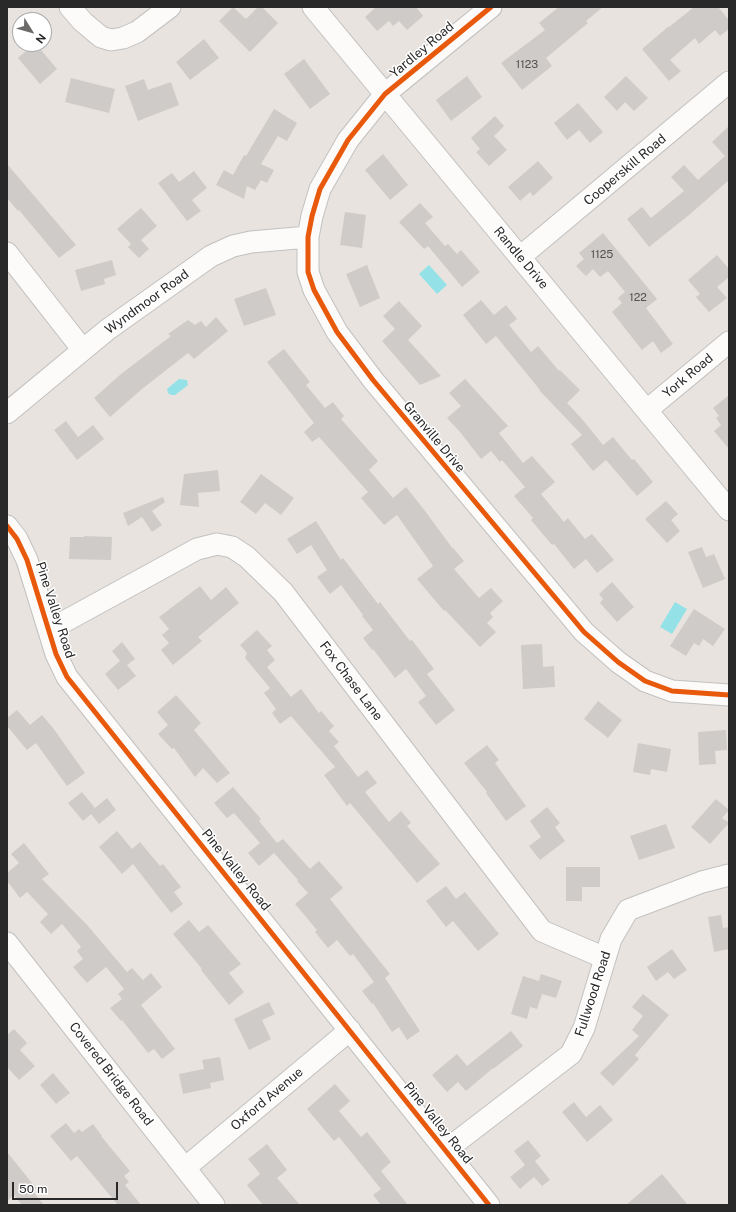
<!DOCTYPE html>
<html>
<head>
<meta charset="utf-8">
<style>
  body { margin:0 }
  #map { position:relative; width:736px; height:1212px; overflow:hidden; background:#e8e3de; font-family:"Public Sans",sans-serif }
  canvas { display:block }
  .frame { position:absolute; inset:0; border:8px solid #292929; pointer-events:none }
  .north { position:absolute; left:12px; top:12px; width:40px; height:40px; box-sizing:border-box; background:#fff; border:1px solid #a9a9a9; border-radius:50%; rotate:127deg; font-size:11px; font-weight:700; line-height:16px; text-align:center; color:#292929 }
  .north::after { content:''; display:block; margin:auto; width:14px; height:18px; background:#6c6a68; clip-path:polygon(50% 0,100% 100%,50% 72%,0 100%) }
  .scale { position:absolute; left:12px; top:1182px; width:106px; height:18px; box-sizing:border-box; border:2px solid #292929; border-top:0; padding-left:5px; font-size:12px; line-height:14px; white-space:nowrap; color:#292929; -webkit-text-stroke:3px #fff; paint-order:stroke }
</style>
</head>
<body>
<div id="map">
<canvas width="736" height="1212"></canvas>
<div class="frame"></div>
<div class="north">N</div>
<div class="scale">50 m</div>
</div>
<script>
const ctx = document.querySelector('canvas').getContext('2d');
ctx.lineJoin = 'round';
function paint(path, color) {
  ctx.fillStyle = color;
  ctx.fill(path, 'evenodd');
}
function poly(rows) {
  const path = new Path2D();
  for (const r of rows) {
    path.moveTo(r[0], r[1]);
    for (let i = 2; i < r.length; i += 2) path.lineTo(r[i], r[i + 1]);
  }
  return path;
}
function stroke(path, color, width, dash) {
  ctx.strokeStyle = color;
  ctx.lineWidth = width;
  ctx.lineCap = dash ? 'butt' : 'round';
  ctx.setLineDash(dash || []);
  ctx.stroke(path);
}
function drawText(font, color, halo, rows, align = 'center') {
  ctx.font = font + ' "Public Sans",sans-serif';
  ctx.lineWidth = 3;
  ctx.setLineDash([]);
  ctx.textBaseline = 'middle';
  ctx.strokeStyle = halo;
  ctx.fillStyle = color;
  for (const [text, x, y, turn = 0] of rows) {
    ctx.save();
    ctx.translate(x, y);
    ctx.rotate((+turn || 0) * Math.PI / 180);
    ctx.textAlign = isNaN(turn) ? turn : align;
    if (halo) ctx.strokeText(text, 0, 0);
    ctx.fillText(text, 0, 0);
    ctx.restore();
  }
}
const water = poly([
  [429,265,447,285,437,294,419,274],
  [179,379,187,380,188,385,175,395,171,395,168,393,167,389],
  [675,602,687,609,672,634,660,627]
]);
const building = poly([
  [233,7,246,19,258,7,262,7,278,23,250,52,219,21],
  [376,7,416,7,423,16,407,30,399,21,393,26,389,21,377,31,365,17],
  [559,7,603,7,586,21,588,23,546,58,552,66,522,90,501,63,545,30,539,23],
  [694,7,718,7,729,20,729,29,720,36,715,30,699,44,695,38,670,60,681,71,669,81,642,49,669,26,669,27],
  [204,39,219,58,190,80,176,62],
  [34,44,36,44,57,69,40,84,18,58],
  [304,59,330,94,310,109,284,74],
  [467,76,482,97,451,121,436,100],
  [626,76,648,98,634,111,625,102,617,111,604,97],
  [71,78,115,89,109,113,65,102],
  [144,79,148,90,171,82,179,105,138,121,125,86],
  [578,103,603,132,590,143,579,130,567,140,554,123],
  [274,109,297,123,287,141,278,136,261,164,274,170,267,183,261,180,255,190,247,186,244,199,216,185,224,170,233,175,244,155,246,156],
  [495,116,504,126,494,136,507,150,489,166,476,152,480,149,471,138],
  [729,126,729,180,689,215,649,247,627,219,642,207,651,218,684,191,671,177,684,165,698,180,725,156,712,142],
  [383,154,408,185,390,200,365,170],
  [538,161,553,178,533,196,530,192,520,201,508,187],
  [7,164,76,245,59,258,19,210,18,211,7,198],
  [194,171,207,188,192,200,201,211,187,221,158,183,172,173,179,182],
  [420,203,433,217,425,223,445,246,448,244,457,254,461,250,480,272,462,287,428,246,424,249,399,222],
  [141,208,157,226,141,240,149,249,139,258,128,247,131,244,117,229],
  [345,212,366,215,362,248,340,245],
  [603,233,657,299,646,308,673,344,661,353,653,341,642,350,612,312,622,303,618,298,625,292,608,271,600,277,593,269,586,276,576,266,584,259,579,253],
  [717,255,729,269,729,277,717,287,727,298,709,312,696,297,700,294,688,280],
  [112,260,116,275,104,279,105,284,81,291,75,270],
  [367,265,380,298,360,307,346,274],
  [266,288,276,315,244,326,234,299],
  [481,300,494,315,506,305,517,319,509,325,531,352,538,346,559,371,560,370,580,390,567,403,582,419,603,445,613,437,632,460,634,459,653,482,637,496,606,460,593,471,571,444,582,435,539,390,540,390,496,336,486,344,463,315],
  [399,301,422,326,408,340,441,376,420,385,382,341,395,329,383,316],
  [216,317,228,331,194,359,188,353,142,389,110,417,94,398,121,374,171,336,168,334,188,320,195,325,201,321,206,327],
  [284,349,310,382,306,385,325,408,333,402,344,416,341,419,378,461,369,470,393,498,406,487,422,507,453,549,453,548,464,561,454,569,479,598,491,588,503,601,490,613,493,617,487,623,496,632,480,647,445,610,444,611,417,579,433,566,397,515,384,525,361,498,368,492,319,437,312,442,304,432,314,423,267,362],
  [465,379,508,426,499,433,523,463,532,456,555,482,541,494,564,522,568,518,585,539,592,534,614,560,597,573,586,559,574,569,554,544,552,545,531,520,533,518,514,496,525,487,502,460,500,462,491,451,481,459,460,432,447,418,461,406,449,393],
  [729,395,729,449,714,431,721,425,716,418,719,416,713,408],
  [66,421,78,437,93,425,104,439,77,460,54,430],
  [218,470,220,491,198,493,199,507,180,505,184,474],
  [261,474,294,498,281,515,265,503,256,514,240,502],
  [163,497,165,502,152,511,162,525,152,532,142,517,128,526,123,513],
  [666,501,678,514,671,520,680,531,667,543,645,519],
  [316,521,341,560,343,558,378,604,380,602,410,641,412,640,434,669,427,674,455,710,436,725,418,702,426,696,406,669,395,678,373,649,372,650,363,638,373,630,362,616,363,615,341,585,330,594,317,577,327,570,311,545,297,554,287,539],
  [84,536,112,537,111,560,69,559,70,537,84,537],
  [702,547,706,557,714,554,725,579,703,588,688,552],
  [612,582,634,607,617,622,600,603,603,599,599,594],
  [200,586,211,600,226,587,239,603,198,637,202,641,173,665,161,650,169,643,162,635,169,629,159,617],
  [694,609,725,629,713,646,703,639,699,646,694,643,686,656,670,646],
  [257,630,272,646,267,650,275,660,267,667,291,697,301,689,319,713,321,711,334,726,329,731,339,742,334,746,358,777,367,770,377,783,365,792,389,822,401,811,411,823,407,826,440,864,417,883,350,803,347,806,324,775,335,767,291,716,280,724,272,713,276,709,264,693,270,688,245,658,247,653,240,645],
  [122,642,135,659,127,665,136,676,118,690,105,674,120,661,112,651],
  [542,644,543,667,554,666,555,687,523,689,521,645],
  [176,695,201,723,194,730,230,773,217,783,203,768,195,777,174,748,172,749,158,734,168,725,157,712],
  [598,701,622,720,608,738,584,719],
  [17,710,30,725,42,715,53,728,85,773,67,786,36,743,27,750,7,726,7,718],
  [726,730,727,750,715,751,716,764,699,765,698,732],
  [638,743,671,749,667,772,651,769,650,775,633,772],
  [487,745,499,760,495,763,526,806,506,821,486,793,487,792,464,763],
  [233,787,261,819,259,821,277,843,283,839,310,869,319,861,343,888,330,899,390,974,385,978,420,1031,407,1040,399,1027,392,1032,373,1003,372,1004,362,991,374,982,353,954,350,956,337,940,328,948,315,932,317,930,295,904,308,893,297,881,298,880,274,853,259,866,248,853,260,843,234,813,227,818,214,803],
  [82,792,95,808,107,798,116,810,99,824,91,814,83,821,68,803],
  [716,799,729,810,722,818,729,823,710,844,691,827],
  [547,807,560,823,555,827,565,841,540,860,529,846,541,837,530,821],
  [666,824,675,848,639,860,630,836],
  [117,831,132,849,140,842,160,866,163,864,181,887,174,892,183,904,171,913,133,864,122,874,99,847],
  [24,843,49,874,42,879,88,926,127,972,132,968,143,980,151,973,162,987,141,1005,175,1049,162,1059,154,1049,148,1053,122,1020,121,1021,110,1008,122,999,118,994,124,989,106,967,87,983,73,967,83,959,77,951,81,947,62,924,51,934,40,922,48,914,27,892,20,898,7,881,7,873,19,863,11,854],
  [566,867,600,867,600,887,582,887,582,901,566,901],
  [446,886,456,899,465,892,499,934,478,951,453,921,446,927,426,901],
  [721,915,723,928,729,927,729,949,714,952,708,917],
  [189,920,199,932,208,925,241,964,229,973,244,992,229,1005,201,970,202,969,173,934],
  [672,949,687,970,674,979,668,972,656,981,647,967],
  [541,974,562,981,556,998,542,994,537,1009,530,1007,527,1019,511,1014,523,976,539,981],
  [643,994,669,1015,635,1055,639,1059,613,1086,600,1073,639,1036,632,1030,643,1016,632,1007],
  [269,1002,275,1014,262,1020,271,1039,249,1050,234,1019],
  [14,1029,27,1043,20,1050,35,1066,19,1080,7,1067,7,1035],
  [511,1031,523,1046,493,1069,493,1068,466,1091,458,1082,447,1092,432,1075,457,1054,467,1066],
  [220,1057,224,1080,210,1083,211,1088,183,1094,179,1074,204,1069,202,1060],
  [53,1073,70,1093,56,1104,40,1085],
  [335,1084,350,1101,339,1111,361,1137,367,1132,391,1162,381,1171,408,1205,381,1205,373,1195,381,1189,339,1137,334,1141,307,1109],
  [574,1102,586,1117,600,1105,613,1120,587,1142,562,1112],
  [66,1123,74,1133,79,1129,82,1132,93,1124,102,1136,101,1136,130,1171,124,1176,129,1182,125,1185,141,1205,118,1205,77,1156,71,1161,50,1136],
  [528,1140,541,1156,535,1161,550,1180,542,1186,534,1177,520,1189,510,1177,525,1165,514,1151],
  [267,1144,287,1170,277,1178,300,1205,263,1205,247,1185,260,1174,248,1159],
  [7,1152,36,1188,33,1191,44,1205,22,1205,14,1195,7,1201],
  [662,1174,688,1205,626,1205]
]);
const minor = poly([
  [70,7,83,22,101,37,111,40,123,38,137,32,170,7],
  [313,7,729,510],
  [491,7,385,94,348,140,320,189,312,216,308,237,308,272,314,290,337,332,373,380,584,632,618,662,645,681,672,691,729,695],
  [7,253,83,350],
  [520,257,729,82],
  [647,410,729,342],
  [7,413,107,330,211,256,233,246,251,242,308,237],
  [7,526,17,539,27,560,56,654,67,677,489,1205],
  [49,630,197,549,217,544,232,547,247,557,283,592,542,931,605,958],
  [7,943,214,1205],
  [446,1150,571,1054,584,1028,611,939,628,910,702,882,729,875],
  [185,1168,350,1030]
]);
const cycleway = poly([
  [491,7,385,94,348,140,320,189,312,216,308,237,308,272,314,290,337,332,373,380,584,632,618,662,645,681,672,691,729,695],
  [7,526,17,539,27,560,56,654,67,677,489,1205]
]);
const numberNames = [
  ["1123",527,65],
  ["1125",602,255],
  ["122",638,298]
];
const streetNames = [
  ["Yardley Road",422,50,-40],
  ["Cooperskill Road",625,170,-40],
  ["Randle Drive",521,258,50],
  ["Wyndmoor Road",147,302,-36],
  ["York Road",688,376,-40],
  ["Granville Drive",434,437,50],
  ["Pine Valley Road",55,610,72],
  ["Fox Chase Lane",351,681,53],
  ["Pine Valley Road",236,870,51],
  ["Fullwood Road",593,994,-72],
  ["Covered Bridge Road",111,1074,52],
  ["Oxford Avenue",267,1099,-40],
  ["Pine Valley Road",438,1123,51]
];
paint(water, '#94e2e8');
paint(building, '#cfcbc8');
stroke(minor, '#c2c1c0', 23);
stroke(minor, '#fcfbfa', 21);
stroke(cycleway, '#e8590c', 5);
drawText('11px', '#535252', null, numberNames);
drawText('13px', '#292929', '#fff', streetNames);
</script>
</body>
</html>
